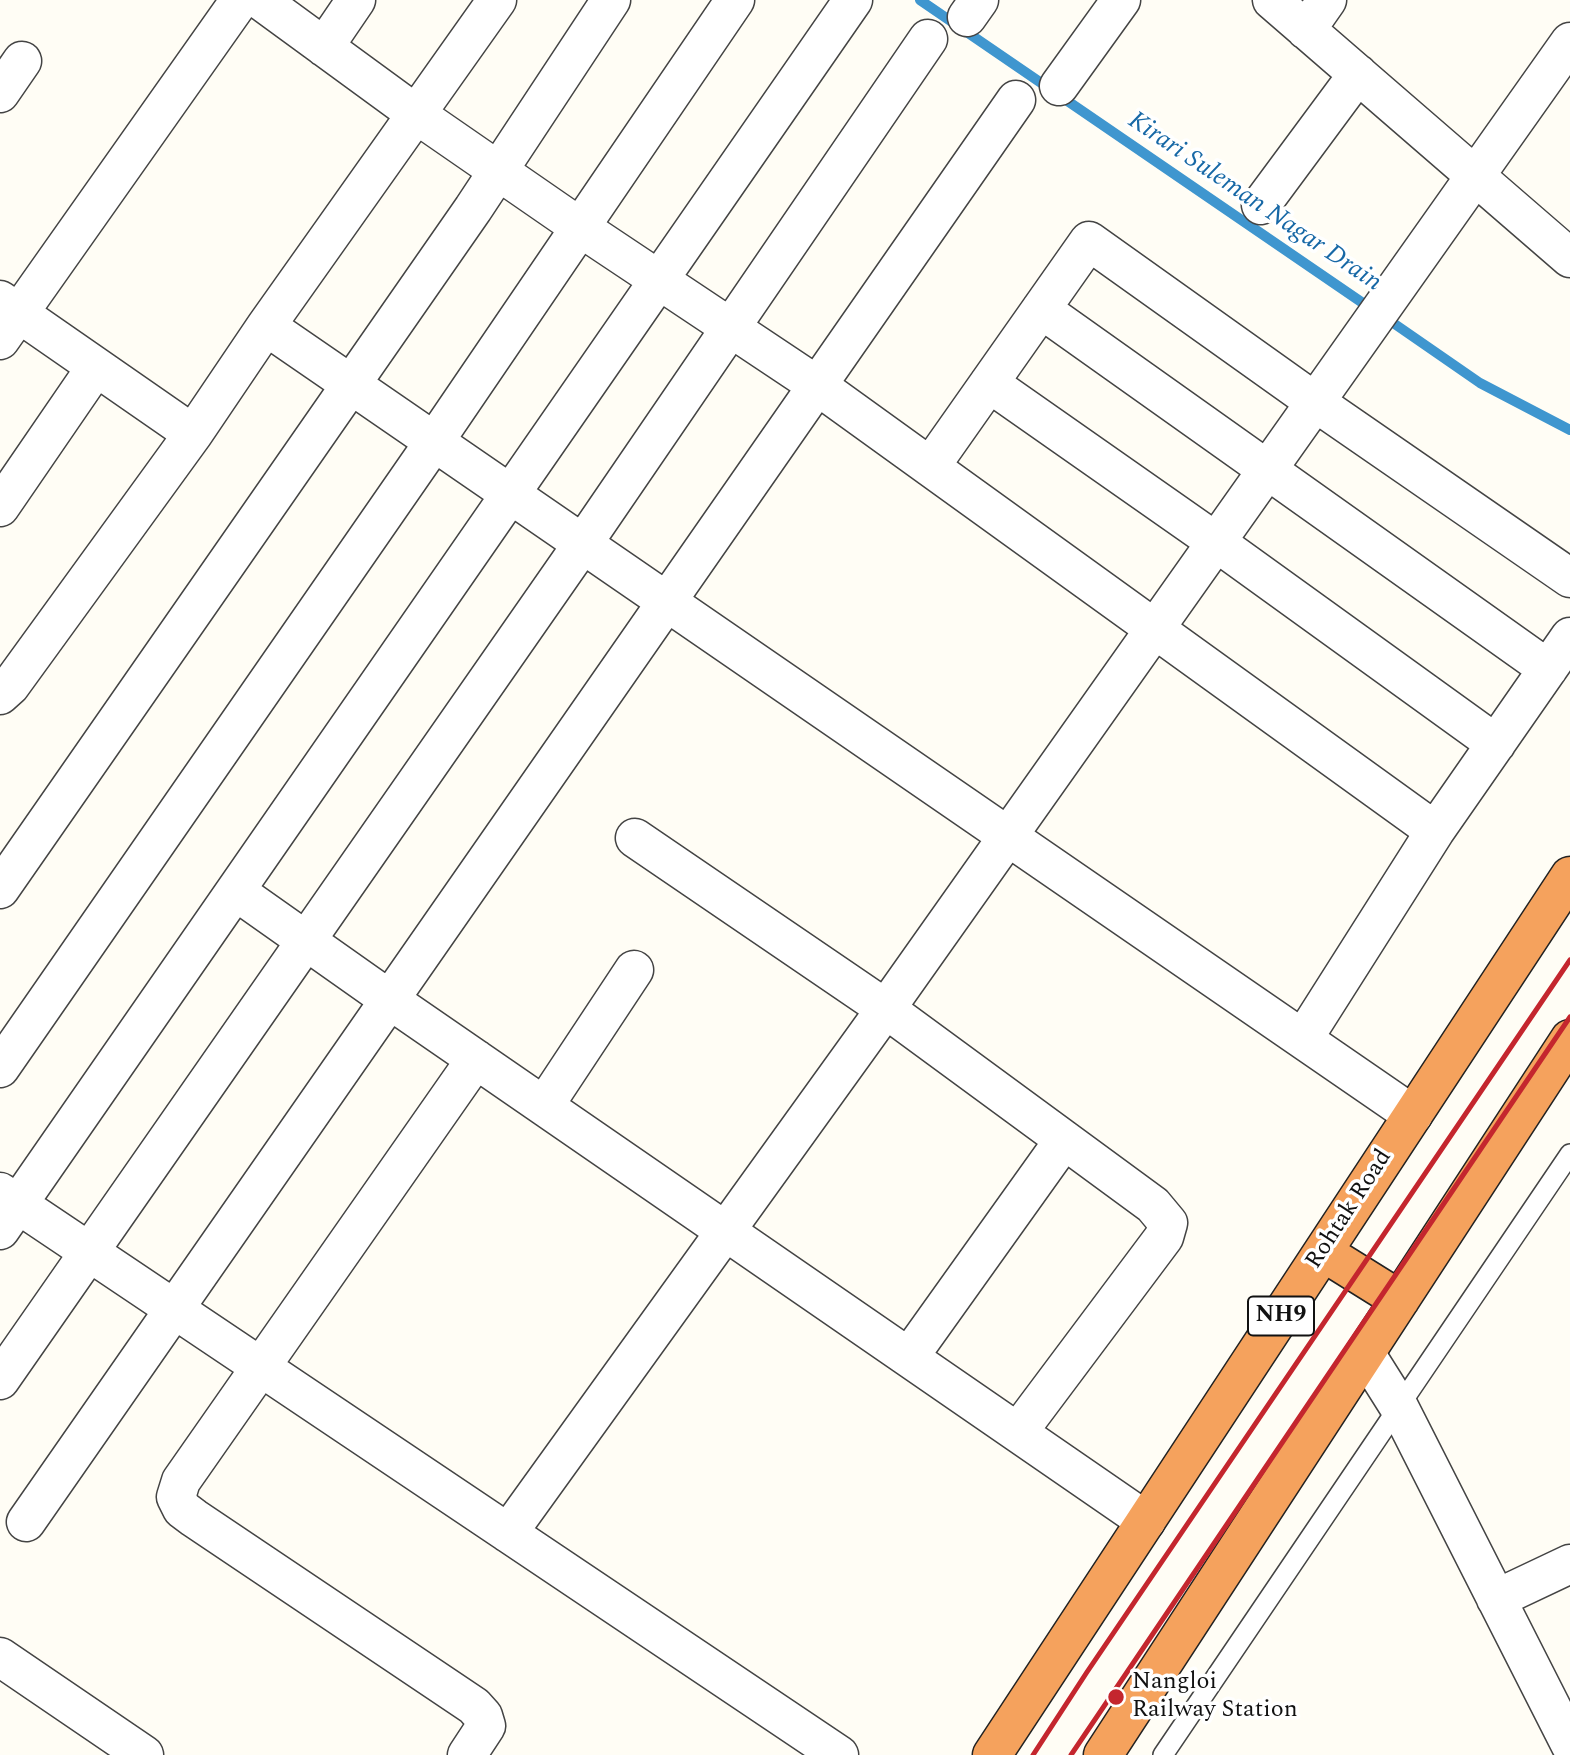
<!DOCTYPE html>
<html>
<head>
<meta charset="utf-8">
<style>
  body { margin:0 }
  canvas { display:block; background:#fffdf5 }
</style>
</head>
<body>
<canvas width="1570" height="1755"></canvas>
<script>
const ctx = document.querySelector('canvas').getContext('2d');
ctx.lineJoin = 'round';
function poly(rows) {
  const path = new Path2D();
  for (const r of rows) {
    path.moveTo(r[0], r[1]);
    for (let i = 2; i < r.length; i += 2) path.lineTo(r[i], r[i + 1]);
  }
  return path;
}
function stroke(path, color, width, dash) {
  ctx.strokeStyle = color;
  ctx.lineWidth = width;
  ctx.lineCap = dash ? 'butt' : 'round';
  ctx.setLineDash(dash || []);
  ctx.stroke(path);
}
function drawText(font, color, halo, rows, align = 'center') {
  ctx.font = font + ' Spectral,serif';
  ctx.lineWidth = 7;
  ctx.setLineDash([]);
  ctx.textBaseline = 'middle';
  ctx.strokeStyle = halo;
  ctx.fillStyle = color;
  for (const [text, x, y, turn = 0] of rows) {
    ctx.save();
    ctx.translate(x, y);
    ctx.rotate((+turn || 0) * Math.PI / 180);
    ctx.textAlign = isNaN(turn) ? turn : align;
    if (halo) ctx.strokeText(text, 0, 0);
    ctx.fillText(text, 0, 0);
    ctx.restore();
  }
}
const stream = poly([
  [920,0,1373,310],
  [1386,318,1480,383,1570,430]
]);
const lane = poly([
  [1163,1755,1570,1154]
]);
const street = poly([
  [260,0,416,114,581,228,818,386,1435,831,1303,1039],
  [1272,0,1570,258],
  [967,17,979,0],
  [1306,30,1327,0],
  [324,47,356,0],
  [1059,86,1121,0],
  [0,93,22,61],
  [1261,205,1358,74],
  [0,300,193,434],
  [1041,309,1548,669],
  [266,326,1413,1115],
  [0,340,240,0],
  [989,383,1216,542,1496,744],
  [930,467,1089,241,1315,402,1570,578],
  [0,507,96,367],
  [0,695,10,686,193,434,266,326,497,0],
  [1435,831,1570,637],
  [635,838,886,1009,1153,1205,1168,1223,1164,1237,1018,1432],
  [0,889,473,209,611,0],
  [237,892,390,1000,1146,1521],
  [0,1068,434,442,735,0],
  [544,1106,634,970],
  [0,1192,839,1755],
  [0,1230,853,0],
  [1365,1353,1399,1407,1570,1744],
  [909,1357,1064,1140],
  [0,1380,595,526,928,39],
  [26,1522,1016,100],
  [508,1533,897,993,1570,42],
  [1496,1599,1570,1564],
  [0,1657,144,1755],
  [467,1755,486,1726,483,1716,474,1706,194,1518,182,1509,176,1497,181,1481,476,1059]
]);
const highway = poly([
  [1323,1252,1400,1300],
  [992,1755,1570,876],
  [1103,1755,1570,1039]
]);
const rail = poly([
  [1033,1755,1087,1672,1570,960],
  [1071,1755,1570,1017]
]);
const markers = [
  [1116,1697,9,"#c4262e"]
];
const shields = [
  [1281,1316,66]
];
const shieldNames = [
  ["NH9",1281,1316]
];
const streetNames = [
  ["Rohtak Road",1350,1210,-57]
];
const poiNames = [
  ["Nangloi",1132,1683],
  ["Railway Station",1132,1711]
];
const waterNames = [
  ["Kirari Suleman Nagar Drain",1254,203,34]
];
stroke(stream, '#3f96cf', 10);
stroke(lane, '#444', 22);
stroke(street, '#444', 41);
stroke(highway, '#222', 41);
stroke(lane, '#fff', 19);
stroke(street, '#fff', 38);
stroke(highway, '#f5a25d', 38);
stroke(rail, '#c4262e', 5);
for (const [x, y, r, color] of markers) {
  const dot = new Path2D();
  dot.arc(x, y, r, 0, 2 * Math.PI);
  ctx.fillStyle = color;
  ctx.fill(dot);
  stroke(dot, '#fff', 2.5);
}
for (const [x, y, w] of shields) {
  const box = new Path2D();
  box.roundRect(x - w / 2, y - 19.5, w, 39, 5);
  ctx.fillStyle = '#fff';
  ctx.fill(box);
  stroke(box, '#111', 2);
}
drawText('bold 23px', '#111', null, shieldNames);
drawText('24px', '#111', '#fff', streetNames);
drawText('24px', '#111', '#fff', poiNames, 'left');
drawText('italic 26px', '#1768a6', '#fff', waterNames);
</script>
</body>
</html>
